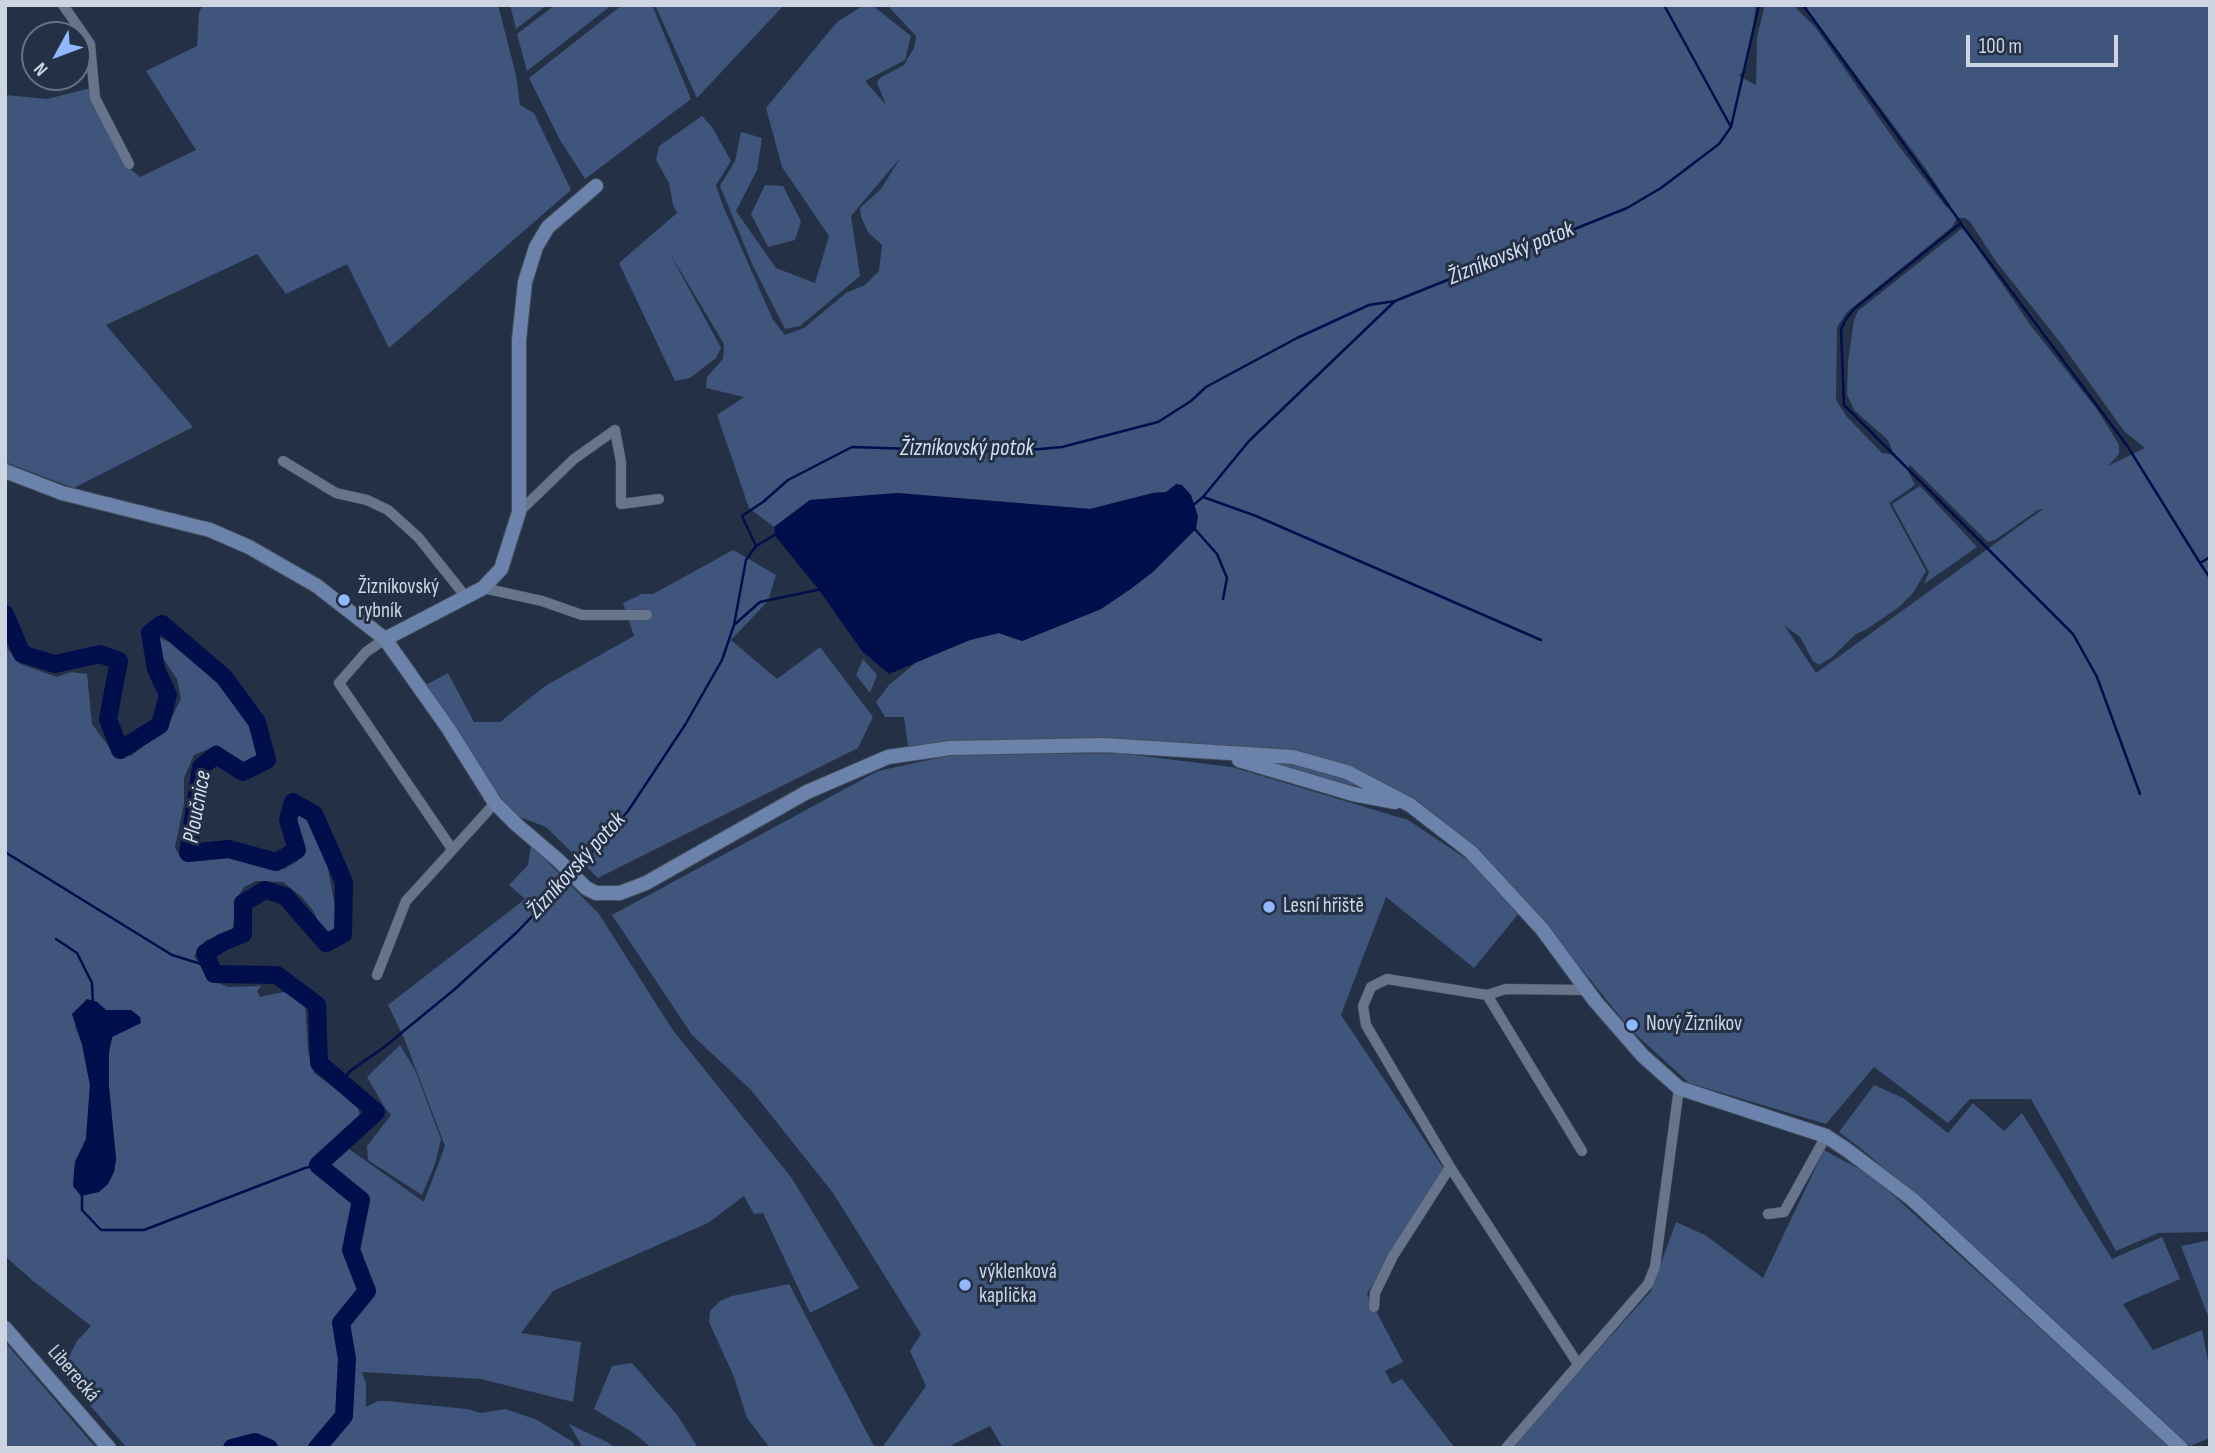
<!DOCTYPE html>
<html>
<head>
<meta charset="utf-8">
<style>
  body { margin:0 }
  #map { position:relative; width:2215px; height:1453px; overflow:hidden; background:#243045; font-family:"Sofia Sans Condensed",sans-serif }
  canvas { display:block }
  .frame { position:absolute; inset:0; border:7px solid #cdd5e3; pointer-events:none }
  .north { position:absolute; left:21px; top:21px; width:70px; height:70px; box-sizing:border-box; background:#243045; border:2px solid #687284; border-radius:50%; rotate:229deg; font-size:19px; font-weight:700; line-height:28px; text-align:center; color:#cdd5e3 }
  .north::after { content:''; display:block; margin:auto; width:24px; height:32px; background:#91b8fd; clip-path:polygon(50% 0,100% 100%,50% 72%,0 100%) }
  .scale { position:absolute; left:1966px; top:35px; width:152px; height:32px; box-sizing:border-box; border:4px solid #cdd5e3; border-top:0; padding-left:9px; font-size:21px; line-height:24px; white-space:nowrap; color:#cdd5e3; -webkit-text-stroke:5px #243045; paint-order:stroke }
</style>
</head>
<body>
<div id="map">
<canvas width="2215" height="1453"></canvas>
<div class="frame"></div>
<div class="north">N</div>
<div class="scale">100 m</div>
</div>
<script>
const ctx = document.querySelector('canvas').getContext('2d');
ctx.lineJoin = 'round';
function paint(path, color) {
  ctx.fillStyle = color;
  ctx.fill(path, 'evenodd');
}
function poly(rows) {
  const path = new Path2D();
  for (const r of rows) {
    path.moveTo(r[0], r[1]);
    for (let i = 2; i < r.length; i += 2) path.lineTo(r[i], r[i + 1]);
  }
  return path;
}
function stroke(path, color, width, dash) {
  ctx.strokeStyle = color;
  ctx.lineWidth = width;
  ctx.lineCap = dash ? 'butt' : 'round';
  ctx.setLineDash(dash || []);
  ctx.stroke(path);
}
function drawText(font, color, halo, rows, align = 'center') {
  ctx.font = font + ' "Sofia Sans Condensed",sans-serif';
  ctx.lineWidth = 6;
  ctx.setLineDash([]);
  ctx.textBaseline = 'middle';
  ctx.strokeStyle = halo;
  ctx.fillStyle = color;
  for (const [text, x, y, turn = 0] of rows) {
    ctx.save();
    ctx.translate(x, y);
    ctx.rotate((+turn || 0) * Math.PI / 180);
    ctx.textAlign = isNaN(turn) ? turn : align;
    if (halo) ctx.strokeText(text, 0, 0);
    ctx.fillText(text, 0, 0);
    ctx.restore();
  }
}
const green = poly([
  [203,5,498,5,516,75,520,105,534,113,571,190,389,348,347,264,286,294,257,254,106,325,193,427,74,488,5,462,5,95,47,99,91,88,128,167,140,177,196,150,146,71,197,46,199,12],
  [510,5,547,5,516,29],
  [555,5,612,5,527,71,517,34],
  [622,5,652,5,691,99,585,179,560,140,529,78],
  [655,5,784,5,697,98],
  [864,5,872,5,911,36,905,60,865,81,886,105,877,83,880,78,904,65,914,48,916,36,887,5,1756,5,1750,47,1746,67,1739,76,1756,85,1757,37,1765,5,1793,5,1816,28,1898,145,1947,208,1950,205,1926,169,1804,5,2210,5,2210,1232,2158,1233,2116,1251,2031,1099,1970,1099,1948,1123,1874,1067,1826,1124,1689,1083,1630,1029,1546,925,1475,847,1414,798,1349,768,1294,753,913,747,908,746,904,717,885,717,876,702,889,685,919,660,970,640,999,633,1022,641,1101,609,1132,588,1166,492,1153,493,1090,509,897,493,810,500,774,527,749,508,717,415,744,397,706,388,707,377,723,359,724,344,668,250,721,348,716,358,690,378,675,381,619,263,677,213,673,205,669,183,656,160,659,146,702,116,712,127,731,161,716,185,723,206,773,320,785,335,804,328,846,293,865,285,879,271,882,245,868,232,861,217,860,208,881,189,901,157,851,216,860,276,800,326,785,329,753,266,720,186,735,161,741,132,762,138,757,170,736,211,776,268,815,283,829,236,782,167,766,108,837,22],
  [1957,218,1965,218,1971,223,1995,260,2063,346,2124,431,2145,448,2108,466,2119,454,2119,445,2110,430,2096,408,2031,326,1965,230,1961,229,1858,311,1854,320,1848,362,1847,394,1854,410,1888,440,1894,455,1882,453,1847,417,1836,400,1837,327,1847,312,1952,227],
  [1910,465,1988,542,1995,540,2038,510,2043,509,1816,673,1784,625,1800,637,1813,661,1819,665,1831,658,1856,634,1867,629,1899,607,1913,593,1926,571,1889,503,1915,485,1907,469],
  [765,185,783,186,801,221,795,240,768,247,751,214],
  [1920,486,1977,547,1924,584,1929,572,1892,504],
  [733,550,776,575,768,601,731,640,777,679,820,647,873,717,858,748,598,878,546,827,507,812,422,687,448,673,474,722,500,722,545,686,634,636,623,603,642,594,653,594],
  [158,637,178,646,245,707,260,762,256,765,240,762,218,745,194,755,184,778,184,804,175,847,178,853,191,861,245,857,275,869,284,869,298,861,302,847,294,814,302,812,323,842,338,922,331,937,325,938,314,912,302,897,283,882,256,881,244,887,236,900,232,934,206,940,194,956,209,980,229,987,261,986,257,991,260,997,288,991,305,1001,308,1051,314,1073,357,1105,361,1118,344,1140,339,1142,424,1202,445,1146,404,1038,388,1005,525,899,509,885,528,865,531,845,599,914,672,1029,791,1177,859,1288,810,1313,763,1213,754,1214,744,1196,708,1223,553,1291,521,1333,581,1342,573,1402,481,1379,362,1372,366,1384,366,1407,378,1401,387,1401,467,1409,481,1413,506,1409,537,1420,573,1442,576,1448,127,1448,61,1372,77,1341,91,1326,33,1281,5,1256,5,646,20,664,57,677,71,672,87,674,92,724,115,755,131,756,167,727,181,699,177,679,162,657],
  [87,1000,97,1002,106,1010,131,1010,112,1038,109,1052,109,1087,116,1159,114,1172,73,1186,75,1162,86,1139,90,1085,82,1044,75,1026],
  [863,659,877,675,870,693,856,675],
  [1118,753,1232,767,1408,820,1468,860,1520,912,1474,968,1386,897,1341,1015,1444,1169,1367,1294,1403,1362,1385,1371,1392,1384,1402,1379,1455,1448,1003,1448,990,1426,946,1448,884,1448,884,1445,926,1386,910,1351,921,1334,833,1193,751,1090,692,1035,612,915,878,771,951,755],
  [1268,763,1296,764,1342,778,1366,789],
  [400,1045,415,1070,441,1139,435,1164,422,1195,368,1160,367,1146,391,1115,385,1108,367,1077],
  [1874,1085,1903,1098,1948,1133,1973,1103,2004,1131,2022,1113,2112,1259,2162,1237,2180,1279,2123,1304,2153,1350,2202,1330,2210,1371,2210,1438,2190,1446,1986,1257,1863,1150,1839,1132],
  [1824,1150,1872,1176,2141,1420,2169,1448,1511,1448,1651,1291,1676,1222,1705,1235,1763,1278],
  [2210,1240,2210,1321,2181,1246],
  [789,1284,875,1448,770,1448,747,1418,734,1377,709,1322,710,1311,720,1301,732,1296],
  [5,1342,96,1448,5,1448],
  [632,1363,678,1416,698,1448,652,1448,632,1432,594,1409,612,1366],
  [569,1424,607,1442,617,1448,583,1448]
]);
const water = poly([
  [1176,484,1182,485,1191,495,1198,516,1196,529,1153,572,1132,588,1101,609,1022,641,999,633,970,640,889,674,862,651,819,590,776,537,774,527,810,500,897,493,1090,509,1153,493,1166,492],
  [87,999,97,1002,106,1010,131,1010,140,1017,141,1023,112,1037,109,1052,109,1087,116,1159,114,1172,108,1184,99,1192,81,1196,73,1186,75,1162,86,1139,90,1085,82,1044,72,1014]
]);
const stream = poly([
  [1664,5,1731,127],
  [1803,5,1961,223,1854,309,1846,319,1841,329,1844,405,2073,634,2097,677,2140,794],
  [1961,224,2128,447,2200,563,2210,557],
  [1203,497,1256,516,1541,640],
  [1191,507,1203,497,1249,441,1395,301],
  [1193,527,1217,554,1227,578,1223,599],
  [758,545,776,534],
  [2200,563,2210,578],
  [734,625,760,602,822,589],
  [5,852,172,955,211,967],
  [575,871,628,811,685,725,722,660,734,625,746,560,756,546,742,516,763,502,788,480,852,447,1006,452,1062,447,1158,422,1191,401,1206,387,1297,338,1369,305,1395,301,1627,208,1661,188,1719,144,1731,127,1759,5],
  [56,939,77,953,92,983,93,1004],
  [342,1082,350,1071,383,1048,455,989,516,933,568,879],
  [82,1193,82,1210,101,1230,144,1230,305,1168,318,1165]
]);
const river = poly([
  [5,614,22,654,55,664,100,654,119,661,108,719,120,750,160,725,168,695,156,669,150,633,162,624,224,677,257,722,267,760,243,772,216,755,201,767,188,853,229,849,276,862,297,850,288,820,293,802,314,814,344,882,343,934,326,943,285,896,265,890,243,903,243,934,223,942,205,953,214,974,277,975,317,1005,319,1063,376,1112,318,1165,361,1200,351,1250,367,1291,341,1323,347,1359,344,1416,317,1448],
  [232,1448,255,1442,269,1448]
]);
const street = poly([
  [63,5,90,44,95,98,129,164],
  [283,461,336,493,367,500,388,510,418,537,466,597],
  [519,512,574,459,615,430,621,462,621,504,659,499],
  [483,588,542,601,582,615,647,615],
  [385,639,366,652,339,683,452,849],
  [377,975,406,901,495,803],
  [1487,995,1582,1151],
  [1768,1214,1784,1212,1826,1136],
  [1374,1307,1375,1293,1393,1256,1450,1167],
  [1578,1364,1450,1167,1366,1025,1363,1006,1371,987,1387,979,1487,995,1506,989,1587,990],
  [1506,1448,1648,1284,1655,1267,1679,1088]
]);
const secondary = poly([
  [5,471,62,493,210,530,249,547,317,586,385,639,483,588,501,569,519,512,519,340,525,282,536,247,548,227,596,186],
  [385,639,448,728,495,803,517,825,558,860,586,888,596,893,620,893,646,883,807,792,888,757,950,748,1104,745,1293,757,1347,772,1410,805,1471,852,1542,929,1595,1001,1643,1056,1679,1088,1826,1136,1847,1150,1912,1199,2181,1448],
  [1239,760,1353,794,1395,802],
  [5,1328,109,1448]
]);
const markers = [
  [344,600,7,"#91b8fd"],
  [1269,907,7,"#91b8fd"],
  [1632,1025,7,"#91b8fd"],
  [965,1285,7,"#91b8fd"]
];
const poiNames = [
  ["Žizníkovský",358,588],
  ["rybník",358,612],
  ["Lesní hřiště",1283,907],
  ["Nový Žizníkov",1646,1025],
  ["výklenková",979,1273],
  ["kaplička",979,1297]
];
const streetNames = [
  ["Liberecká",73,1374,49]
];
const waterNames = [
  ["Žizníkovský potok",1511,254,-22],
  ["Žizníkovský potok",967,449],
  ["Ploučnice",198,807,-80],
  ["Žizníkovský potok",577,866,-48]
];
paint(green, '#3f557c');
paint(water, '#000e4b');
stroke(stream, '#000e4b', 2.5);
stroke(river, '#000e4b', 18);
stroke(street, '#434d5f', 11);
stroke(secondary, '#434d5f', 16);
stroke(street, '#66748c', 10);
stroke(secondary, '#6b82aa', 14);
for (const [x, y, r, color] of markers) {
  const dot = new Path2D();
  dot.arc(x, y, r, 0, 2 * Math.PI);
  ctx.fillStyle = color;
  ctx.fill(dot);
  stroke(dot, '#243045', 2.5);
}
drawText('21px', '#cdd5e3', '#243045', poiNames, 'left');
drawText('21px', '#cdd5e3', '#243045', streetNames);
drawText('italic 23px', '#d4dff2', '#243045', waterNames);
</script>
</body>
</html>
